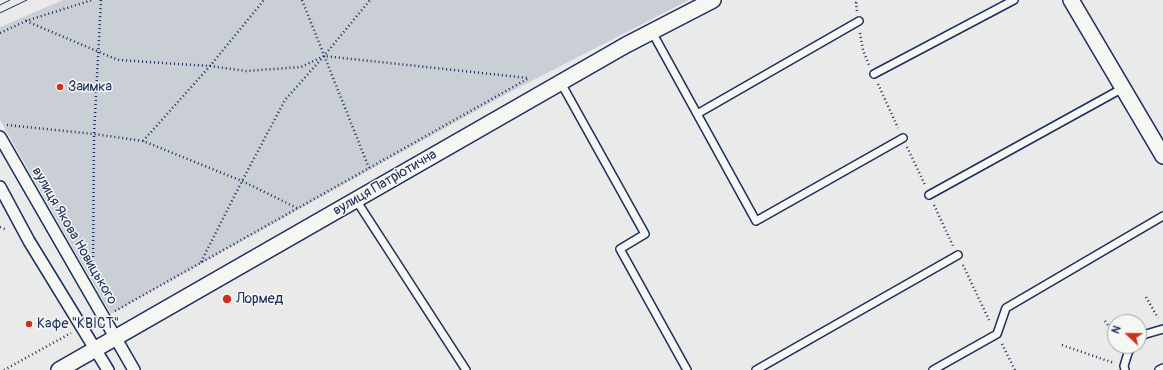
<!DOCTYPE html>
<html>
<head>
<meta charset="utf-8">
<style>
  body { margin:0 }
  #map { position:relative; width:1163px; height:370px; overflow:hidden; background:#e9eae9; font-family:Pangolin,sans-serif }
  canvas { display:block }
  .north { position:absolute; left:1107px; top:314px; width:40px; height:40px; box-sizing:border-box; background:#f6f6f2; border:1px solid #9ea6b7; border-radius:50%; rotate:292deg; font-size:11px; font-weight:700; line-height:16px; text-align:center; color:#1b2f5e }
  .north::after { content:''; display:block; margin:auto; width:14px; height:18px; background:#c8321e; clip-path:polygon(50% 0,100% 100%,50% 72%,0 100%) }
</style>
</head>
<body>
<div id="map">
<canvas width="1163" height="370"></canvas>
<div class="north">N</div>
</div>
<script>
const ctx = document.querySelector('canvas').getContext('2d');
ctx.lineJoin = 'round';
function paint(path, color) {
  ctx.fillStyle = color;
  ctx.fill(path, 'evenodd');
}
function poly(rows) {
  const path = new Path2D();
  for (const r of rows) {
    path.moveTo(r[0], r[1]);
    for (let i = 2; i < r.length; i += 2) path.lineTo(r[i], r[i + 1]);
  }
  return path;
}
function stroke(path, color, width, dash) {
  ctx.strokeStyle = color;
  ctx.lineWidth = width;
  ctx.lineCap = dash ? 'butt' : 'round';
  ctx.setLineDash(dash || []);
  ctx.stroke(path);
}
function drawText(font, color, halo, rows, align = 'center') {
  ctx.font = font + ' Pangolin,sans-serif';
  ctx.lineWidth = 3;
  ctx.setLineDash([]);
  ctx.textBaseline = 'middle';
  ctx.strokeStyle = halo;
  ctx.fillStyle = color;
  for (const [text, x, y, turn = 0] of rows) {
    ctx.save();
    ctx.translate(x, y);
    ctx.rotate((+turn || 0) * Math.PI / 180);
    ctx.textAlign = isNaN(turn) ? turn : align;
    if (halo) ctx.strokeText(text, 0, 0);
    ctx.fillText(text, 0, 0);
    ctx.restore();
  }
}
const green = poly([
  [63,0,689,0,508,93,111,314,0,120,0,27]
]);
const path = poly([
  [302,0,369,168],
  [857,11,856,3,858,0],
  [26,21,118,60,210,66,246,71,301,67,324,56,528,78],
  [0,33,26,21,92,0],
  [860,33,863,50,869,65],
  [878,84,898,128],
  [7,125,94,134,143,141,242,181,297,208],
  [143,141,210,66,264,0],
  [907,147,925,185],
  [934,205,953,246],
  [0,227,7,230],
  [201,262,242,181,285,100,324,56,370,0],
  [963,265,989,320],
  [93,269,94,134,101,0],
  [1146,297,1158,318],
  [115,311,529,78],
  [1105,321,1115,335],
  [1002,344,1015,370],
  [1062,345,1114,363],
  [4,370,71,333]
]);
const service = poly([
  [652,32,756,221,903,138],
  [874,74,1014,0],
  [561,83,645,234,620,249,687,370],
  [697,114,859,21],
  [929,195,1123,88],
  [356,200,466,370],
  [1139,338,1146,334,1163,329],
  [756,370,958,255],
  [933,370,997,334,1006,308,1163,216],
  [1125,370,1124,366,1128,353,1132,346],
  [1159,370,1163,368]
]);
const pedestrian = poly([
  [0,137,134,370],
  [0,187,29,241,108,370]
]);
const minor = poly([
  [1071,0,1163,156],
  [59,370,626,45,713,0]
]);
const tram = poly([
  [0,5,10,0],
  [0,13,27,0]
]);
const markers = [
  [60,87,4,"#c8321e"],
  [227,299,5,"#c8321e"],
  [29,324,4,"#c8321e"]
];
const poiNames = [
  ["Заимка",68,87],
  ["Лормед",236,299],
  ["Кафе \"КВІСТ\"",37,324]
];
const streetNames = [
  ["вулиця Патріотична",385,183,-30],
  ["вулиця Якова Новицького",74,236,60]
];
paint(green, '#caced5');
stroke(service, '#1b2f5e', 10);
stroke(pedestrian, '#1b2f5e', 14);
stroke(minor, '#1b2f5e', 18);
stroke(path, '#1b2f5e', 2.5, [1, 3]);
stroke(service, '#f6f6f2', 7);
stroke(pedestrian, '#f6f6f2', 11);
stroke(minor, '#f6f6f2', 15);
stroke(tram, '#1b2f5e', 1);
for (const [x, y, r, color] of markers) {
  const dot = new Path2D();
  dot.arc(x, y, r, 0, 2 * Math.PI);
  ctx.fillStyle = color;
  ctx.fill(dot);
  stroke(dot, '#f6f6f2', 1.5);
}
drawText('14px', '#1b2f5e', '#f6f6f2', poiNames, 'left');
drawText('14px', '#1b2f5e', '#f6f6f2', streetNames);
</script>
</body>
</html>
